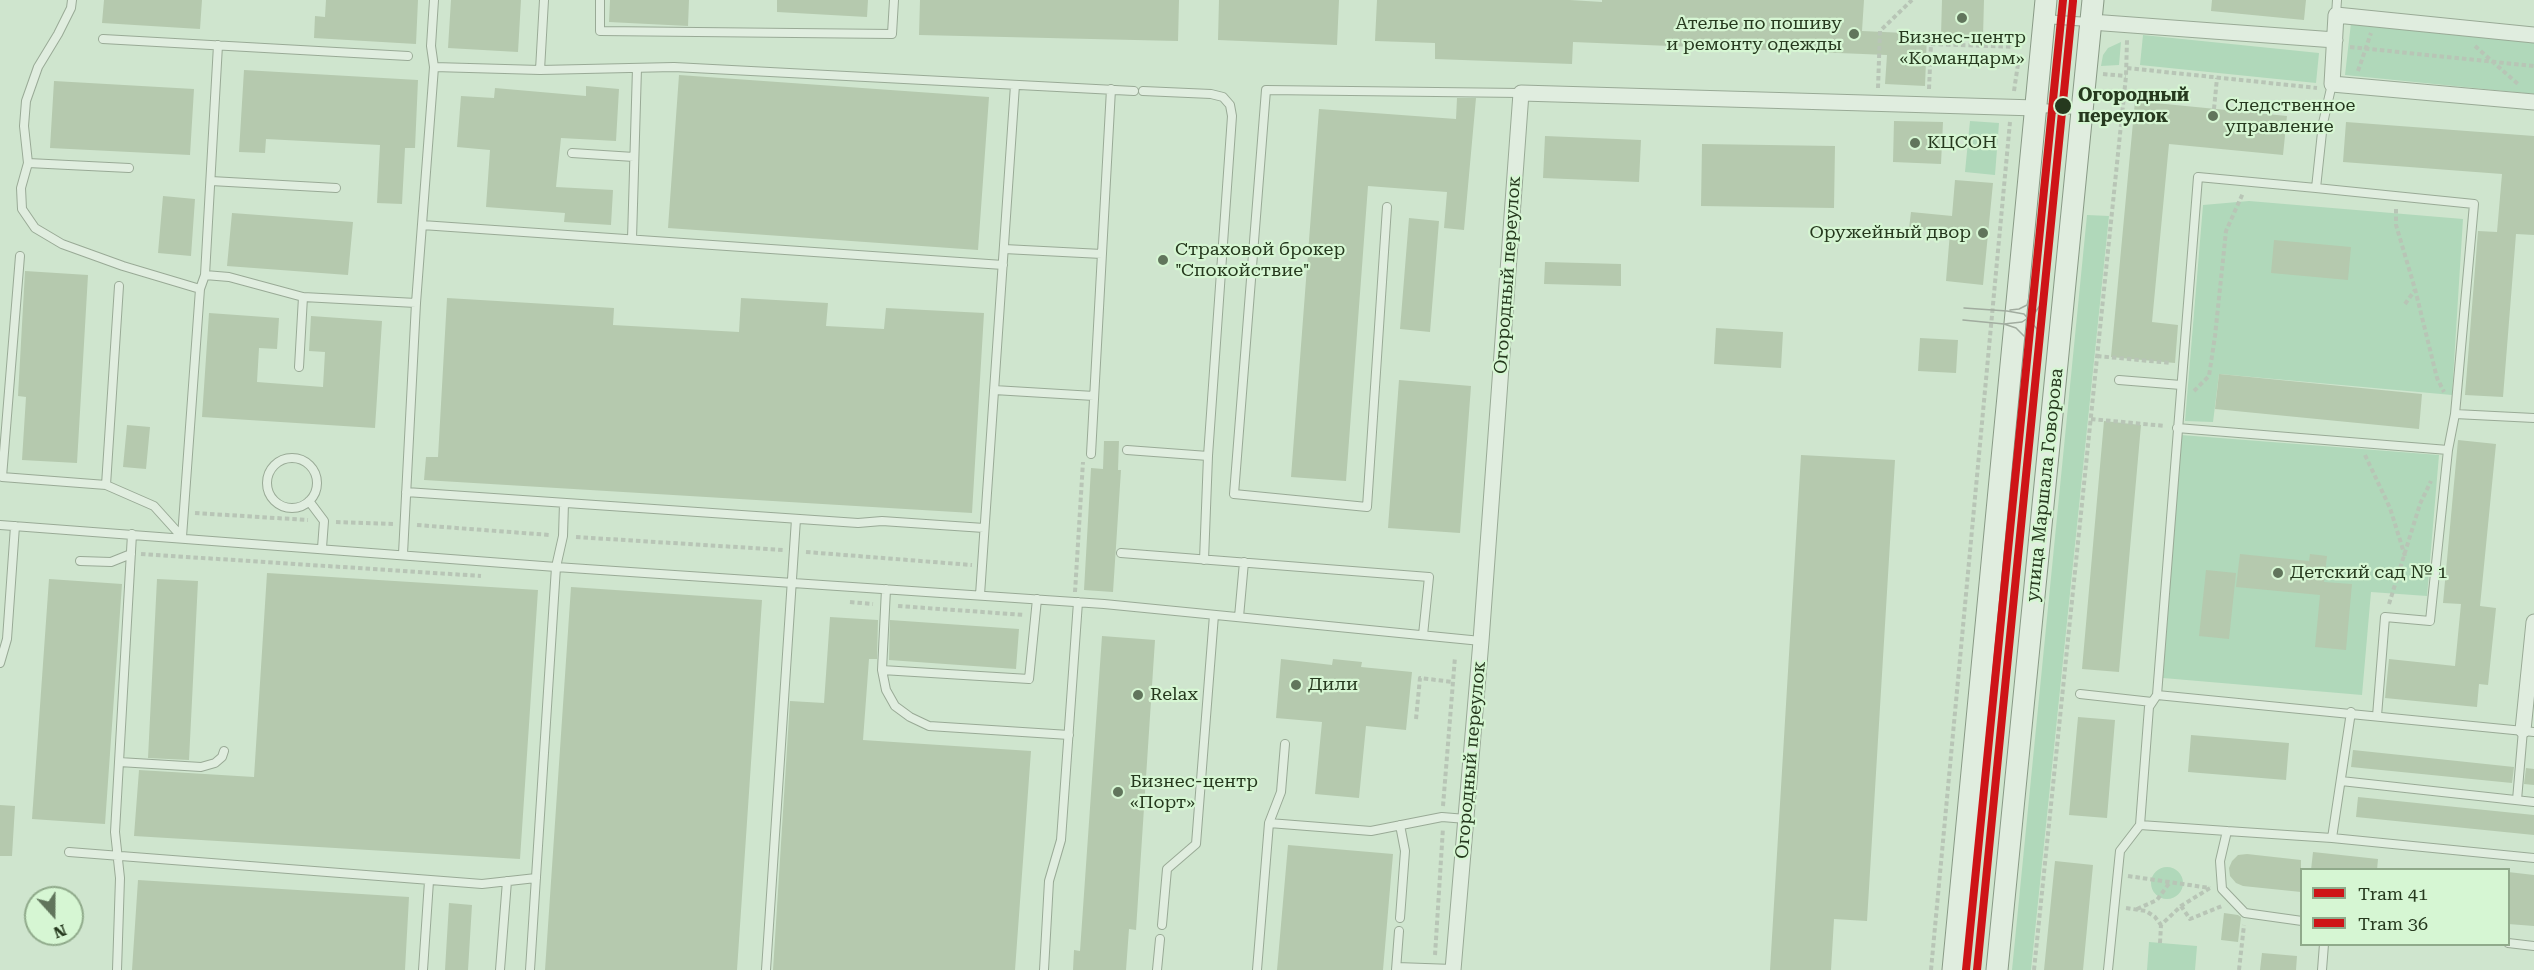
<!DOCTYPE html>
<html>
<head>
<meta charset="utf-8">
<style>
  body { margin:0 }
  #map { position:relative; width:2534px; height:970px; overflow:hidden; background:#cfe5ce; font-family:"Roboto Serif",serif }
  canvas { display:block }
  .legend { position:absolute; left:2300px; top:868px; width:210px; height:78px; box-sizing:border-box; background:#d6f6d3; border:2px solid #90aa8b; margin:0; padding:8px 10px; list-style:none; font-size:18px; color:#26391e }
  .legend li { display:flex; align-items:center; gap:12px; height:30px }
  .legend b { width:30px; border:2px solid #90aa8b }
  .north { position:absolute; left:24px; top:886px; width:60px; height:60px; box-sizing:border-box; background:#d6f6d3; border:2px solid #90aa8b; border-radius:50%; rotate:159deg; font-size:16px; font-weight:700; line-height:24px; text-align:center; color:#26391e }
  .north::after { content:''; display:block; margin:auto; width:21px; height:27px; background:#61755c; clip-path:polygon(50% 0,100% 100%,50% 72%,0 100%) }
</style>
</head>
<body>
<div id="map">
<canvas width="2534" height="970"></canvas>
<ul class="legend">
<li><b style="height:8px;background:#ce1417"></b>Tram 41</li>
<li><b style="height:8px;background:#ce1417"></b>Tram 36</li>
</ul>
<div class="north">N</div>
</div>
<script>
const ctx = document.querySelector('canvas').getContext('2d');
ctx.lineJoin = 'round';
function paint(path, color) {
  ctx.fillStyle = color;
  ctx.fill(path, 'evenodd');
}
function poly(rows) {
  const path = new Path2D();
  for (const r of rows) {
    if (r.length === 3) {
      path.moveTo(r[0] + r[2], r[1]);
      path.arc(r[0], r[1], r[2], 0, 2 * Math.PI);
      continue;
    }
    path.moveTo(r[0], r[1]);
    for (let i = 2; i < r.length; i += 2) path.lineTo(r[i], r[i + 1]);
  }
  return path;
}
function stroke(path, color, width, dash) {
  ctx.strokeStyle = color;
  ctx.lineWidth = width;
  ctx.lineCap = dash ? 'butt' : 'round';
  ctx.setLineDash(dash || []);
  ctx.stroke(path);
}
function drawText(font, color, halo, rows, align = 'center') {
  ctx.font = font + ' "Roboto Serif",serif';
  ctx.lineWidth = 4.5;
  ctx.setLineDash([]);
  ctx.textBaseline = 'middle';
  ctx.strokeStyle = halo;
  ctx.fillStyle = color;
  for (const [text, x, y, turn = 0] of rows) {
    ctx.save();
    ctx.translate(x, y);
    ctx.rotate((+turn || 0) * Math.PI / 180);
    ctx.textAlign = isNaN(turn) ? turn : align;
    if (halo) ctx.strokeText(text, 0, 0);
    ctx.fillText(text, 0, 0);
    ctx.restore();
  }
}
const green = poly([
  [2351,23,2534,41,2534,94,2345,75],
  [2143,35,2319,53,2316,83,2140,65],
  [2121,42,2119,65,2101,66,2103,55,2108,48],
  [1970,121,1999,123,1995,175,1965,172],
  [2249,201,2463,219,2452,395,2219,374,2213,422,2185,421,2203,205],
  [2087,215,2109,216,2031,970,2012,970],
  [2181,435,2439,455,2427,596,2371,592,2362,695,2163,678],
  [2167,883,16],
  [2149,942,2197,946,2195,970,2147,970]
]);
const building = poly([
  [104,0,202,0,200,29,102,23],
  [326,0,418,0,416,44,314,38,315,16,325,17],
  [451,0,521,0,518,52,448,48],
  [610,0,689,0,688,26,609,22],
  [777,0,868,0,867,17,777,12],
  [920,0,1179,0,1178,41,919,35],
  [1219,0,1339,0,1337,45,1218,40],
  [1377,0,1570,0,1602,2,1602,0,1864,0,1862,31,1927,34,1925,86,1885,84,1887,55,1573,42,1572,64,1435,59,1435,43,1375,41],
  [1942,0,1984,0,1983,37,1941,36],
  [2212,0,2306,0,2304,20,2211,11],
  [244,70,418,80,415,148,405,148,402,204,377,203,380,145,266,139,265,153,239,152],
  [679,75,989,97,978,250,668,228],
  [54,81,194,89,190,155,50,148],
  [586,86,619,89,616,141,561,138,556,187,613,190,611,225,564,222,565,213,486,207,490,150,457,147,461,96,494,98,495,88,586,96],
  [1457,98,1476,98,1464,230,1444,228,1447,192,1368,186,1346,481,1291,477,1319,109,1456,119],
  [2135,101,2287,116,2283,155,2169,144,2152,322,2178,325,2175,363,2111,357],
  [1894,121,1943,122,1941,164,1893,162],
  [2346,122,2534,136,2534,235,2516,234,2503,397,2465,395,2478,231,2497,232,2502,174,2343,162],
  [1545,136,1641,140,1639,182,1543,178],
  [1702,144,1835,146,1834,208,1701,206],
  [1955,180,1993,183,1983,285,1946,281,1950,232,1909,229,1911,212,1952,216],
  [163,196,195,199,191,256,158,253],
  [232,213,353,222,348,275,227,266],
  [1409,218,1439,221,1430,332,1400,329],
  [2274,240,2351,247,2348,280,2271,273],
  [1545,262,1621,264,1621,286,1544,284],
  [25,271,88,275,77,463,22,460,26,397,18,396],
  [447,298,614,308,613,325,739,332,741,298,828,303,826,326,884,329,886,308,984,313,972,513,424,480,426,457,438,457],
  [209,313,279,318,277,349,259,348,257,382,323,387,325,352,309,351,311,316,382,321,375,428,202,417],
  [1716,328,1783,332,1781,368,1714,364],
  [1920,338,1958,340,1956,373,1918,371],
  [2219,374,2422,394,2419,429,2215,409],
  [1399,380,1471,386,1460,533,1388,528],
  [2104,421,2141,425,2119,672,2082,669],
  [127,425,150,427,146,469,123,467],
  [2458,440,2496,444,2480,606,2496,608,2488,685,2479,684,2477,707,2385,698,2389,659,2455,666,2461,604,2443,603],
  [1104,441,1119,441,1118,470,1121,470,1113,592,1084,590,1091,468,1103,469],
  [1801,455,1895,460,1867,921,1834,919,1831,970,1770,970],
  [2240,554,2309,561,2310,554,2327,556,2324,582,2352,584,2346,650,2315,647,2320,595,2236,587],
  [2206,570,2236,573,2229,639,2199,636],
  [267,573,538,590,520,859,134,836,139,770,254,777],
  [49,579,122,584,105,824,32,819],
  [157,579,198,581,189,760,148,758],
  [571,587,762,600,737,970,545,970],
  [830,617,878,620,877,659,869,659,863,740,1031,751,1015,970,773,970,790,701,824,703],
  [890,620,1019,629,1016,669,889,660],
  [1102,636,1155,640,1136,930,1129,929,1126,970,1073,970,1074,950,1080,951],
  [1281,659,1332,665,1333,659,1362,662,1361,667,1412,672,1406,730,1366,726,1359,798,1315,794,1322,722,1276,718],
  [2078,717,2115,720,2107,818,2069,815],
  [2191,735,2289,743,2286,780,2188,772],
  [2353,750,2514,767,2512,783,2351,767],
  [2526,768,2534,769,2534,785,2524,784],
  [2358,797,2534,815,2534,835,2356,817],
  [0,805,15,806,12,856,0,856],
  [1288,845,1393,854,1383,970,1277,970],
  [2313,852,2378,859,2377,870,2311,870],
  [2247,854,2301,860,2301,892,2243,886,2236,883,2230,876,2229,868,2232,861,2238,855],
  [2055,861,2093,865,2083,970,2044,970],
  [2508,872,2534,875,2534,926,2508,924],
  [138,880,409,897,405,970,132,970],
  [449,903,472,905,468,970,445,970],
  [2224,913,2238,915,2241,917,2238,942,2221,940],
  [2262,953,2297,956,2296,970,2260,970]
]);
const path = poly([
  [2475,46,2519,85],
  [2350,47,2534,66],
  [2127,68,2317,88],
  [2358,71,2371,33],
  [2103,74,2126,76],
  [1878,88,1880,31,1912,0],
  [1929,89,1931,44,2020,47],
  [2014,91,2018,64],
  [2214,109,2217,78],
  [2396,209,2396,225,2415,289,2437,378,2444,392],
  [2405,304,2415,290],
  [2097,356,2171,363],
  [2194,391,2209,376,2215,336,2226,231,2243,193],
  [2091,419,2165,426],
  [2365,455,2390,508,2405,556],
  [195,513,308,520],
  [336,522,394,524],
  [417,525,550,535],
  [576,537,784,550],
  [806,552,972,565],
  [141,554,481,576],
  [1075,592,1083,462],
  [850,602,873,604],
  [2389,604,2420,504,2431,481],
  [898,606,1025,615],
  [1416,719,1420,678,1453,682],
  [1443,806,1455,657],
  [2128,876,2210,888],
  [2181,906,2190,919,2222,906],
  [2126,908,2146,911,2155,917,2161,925],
  [2137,909,2157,900,2170,882],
  [2160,943,2161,925,2181,906,2210,888],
  [1435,955,1443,828],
  [1931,970,2010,122],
  [2034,970,2126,76,2127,40],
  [2239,970,2244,925]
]);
const lane = poly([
  [72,0,71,8,58,34,38,67,26,101,24,126,28,163,21,188,22,209,35,228,62,244,123,266,200,289],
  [600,0,600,31,892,34,894,0],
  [2336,15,2337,0],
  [2044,19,2089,22],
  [103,39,408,56],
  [434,67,540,70,674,67,1134,91],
  [540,70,544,0],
  [2332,84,2323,123,2316,188,2198,177,2157,695,2534,732],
  [1143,91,1211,94,1223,97,1230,105,1232,116,1208,456,1204,560],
  [2038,108,2080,110],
  [572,153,634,157],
  [28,163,129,168],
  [211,181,336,188],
  [2316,188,2474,204,2455,414],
  [1387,207,1367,507,1234,494,1266,90,1521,93],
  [422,225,1003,265],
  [632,239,637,68],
  [1004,249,1102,254],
  [20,256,2,477,106,485,154,506,182,537],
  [205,275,229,277,303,297,416,303],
  [299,367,303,297],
  [2119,380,2181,385],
  [994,390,1094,396],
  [2177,428,2448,450],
  [1127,450,1208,456],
  [1091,454,1111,89],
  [292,483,25],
  [106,485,119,286],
  [406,492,858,523,882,521,984,528],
  [309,501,324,521,322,548],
  [0,525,556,567,1104,604,1481,641],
  [182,537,200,289,205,275,218,45],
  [1121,553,1429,577,1423,635],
  [403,554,416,303,434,67,431,46,434,0],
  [80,561,111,562,131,554],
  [886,589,882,670,886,690,895,706,910,717,929,726,1069,735],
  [980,595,1015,85],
  [1239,617,1244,562],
  [0,663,7,639,15,526],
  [882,670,1029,679,1037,599],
  [2080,694,2152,702],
  [2377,716,2385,617,2430,621,2448,450,2455,414,2534,418],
  [119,762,201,767,215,763,222,757,224,751],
  [2341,781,2534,802],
  [2517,800,2523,730],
  [1269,823,1371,831,1442,817,1466,819],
  [2140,825,2227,831],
  [2332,838,2534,858],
  [69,852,482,884,536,878],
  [1400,918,1405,851,1400,825],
  [2302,921,2245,913,2222,889,2220,861,2227,831,2332,838,2351,712],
  [1162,925,1167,869,1196,844,1214,615],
  [2508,943,2534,946],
  [1397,967,1453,969],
  [117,970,120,878,115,832,132,534],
  [423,970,429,881],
  [500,970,507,881],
  [530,970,556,567,563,536,564,503],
  [766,970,796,519],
  [1044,970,1049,881,1061,840,1078,602],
  [1157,970,1160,939],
  [1257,970,1269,823,1281,792,1285,744],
  [1396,970,1399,931],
  [2108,970,2120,851,2140,825,2149,707,2157,695],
  [2322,970,2324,944]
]);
const street = poly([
  [2091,22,2335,40],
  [2534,35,2336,15,2332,84,2534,102],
  [2523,730,2534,622],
  [1453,970,1481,641,1521,93,2036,108]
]);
const secondary = poly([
  [1953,970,2046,0],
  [1997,970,2093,0]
]);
const tram = poly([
  [1964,308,2007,311,2024,314,2037,329,2040,348],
  [2010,310,2019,309,2027,305,2033,284],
  [1963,320,2004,324,2022,322,2034,314,2041,304,2046,290],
  [2004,324,2016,328,2025,337,2028,352]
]);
const tram1 = poly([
  [1966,970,2063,0]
]);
const tram2 = poly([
  [1977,970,2073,1]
]);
const markers = [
  [1962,18,6,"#61755c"],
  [1854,34,6,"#61755c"],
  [2063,106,9,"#26391e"],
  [2213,116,6,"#61755c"],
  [1915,143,6,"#61755c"],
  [1983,233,6,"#61755c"],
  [1163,260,6,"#61755c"],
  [2278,573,6,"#61755c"],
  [1296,685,6,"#61755c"],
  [1138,695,6,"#61755c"],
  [1118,792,6,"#61755c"]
];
const poiNames = [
  ["Ателье по пошиву",1842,24,"right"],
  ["и ремонту одежды",1842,45,"right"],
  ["Бизнес-центр",1962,38,"center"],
  ["«Командарм»",1962,59,"center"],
  ["Следственное",2225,106],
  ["управление",2225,127],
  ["КЦСОН",1927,143],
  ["Оружейный двор",1971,233,"right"],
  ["Страховой брокер",1175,250],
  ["\"Спокойствие\"",1175,271],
  ["Детский сад № 1",2290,573],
  ["Дили",1308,685],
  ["Relax",1150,695],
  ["Бизнес-центр",1130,782],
  ["«Порт»",1130,803]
];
const stopNames = [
  ["Огородный",2078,96],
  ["переулок",2078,117]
];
const streetNames = [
  ["Огородный переулок",1508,275,-86],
  ["улица Маршала Говорова",2045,485,-84],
  ["Огородный переулок",1471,760,-85]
];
paint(green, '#b0d8ba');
paint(building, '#b5c9ae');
stroke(lane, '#99aa96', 10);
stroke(street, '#99aa96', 17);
stroke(secondary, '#899a86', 23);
stroke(path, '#b8c5b6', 4, [4.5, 3]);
stroke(lane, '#e0eddf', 8);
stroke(street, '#e0eddf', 15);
stroke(secondary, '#e0eddf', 21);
stroke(tram, '#a1ac9f', 1.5);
stroke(tram1, '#ce1417', 8);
stroke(tram2, '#ce1417', 8);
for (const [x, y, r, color] of markers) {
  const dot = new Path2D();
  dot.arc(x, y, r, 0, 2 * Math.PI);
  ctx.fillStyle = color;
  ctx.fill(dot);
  stroke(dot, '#d6f6d3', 2);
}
drawText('18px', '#26391e', '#d6f6d3', poiNames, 'left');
drawText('bold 18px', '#26391e', '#d6f6d3', stopNames, 'left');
drawText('18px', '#26391e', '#d6f6d3', streetNames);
</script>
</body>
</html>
